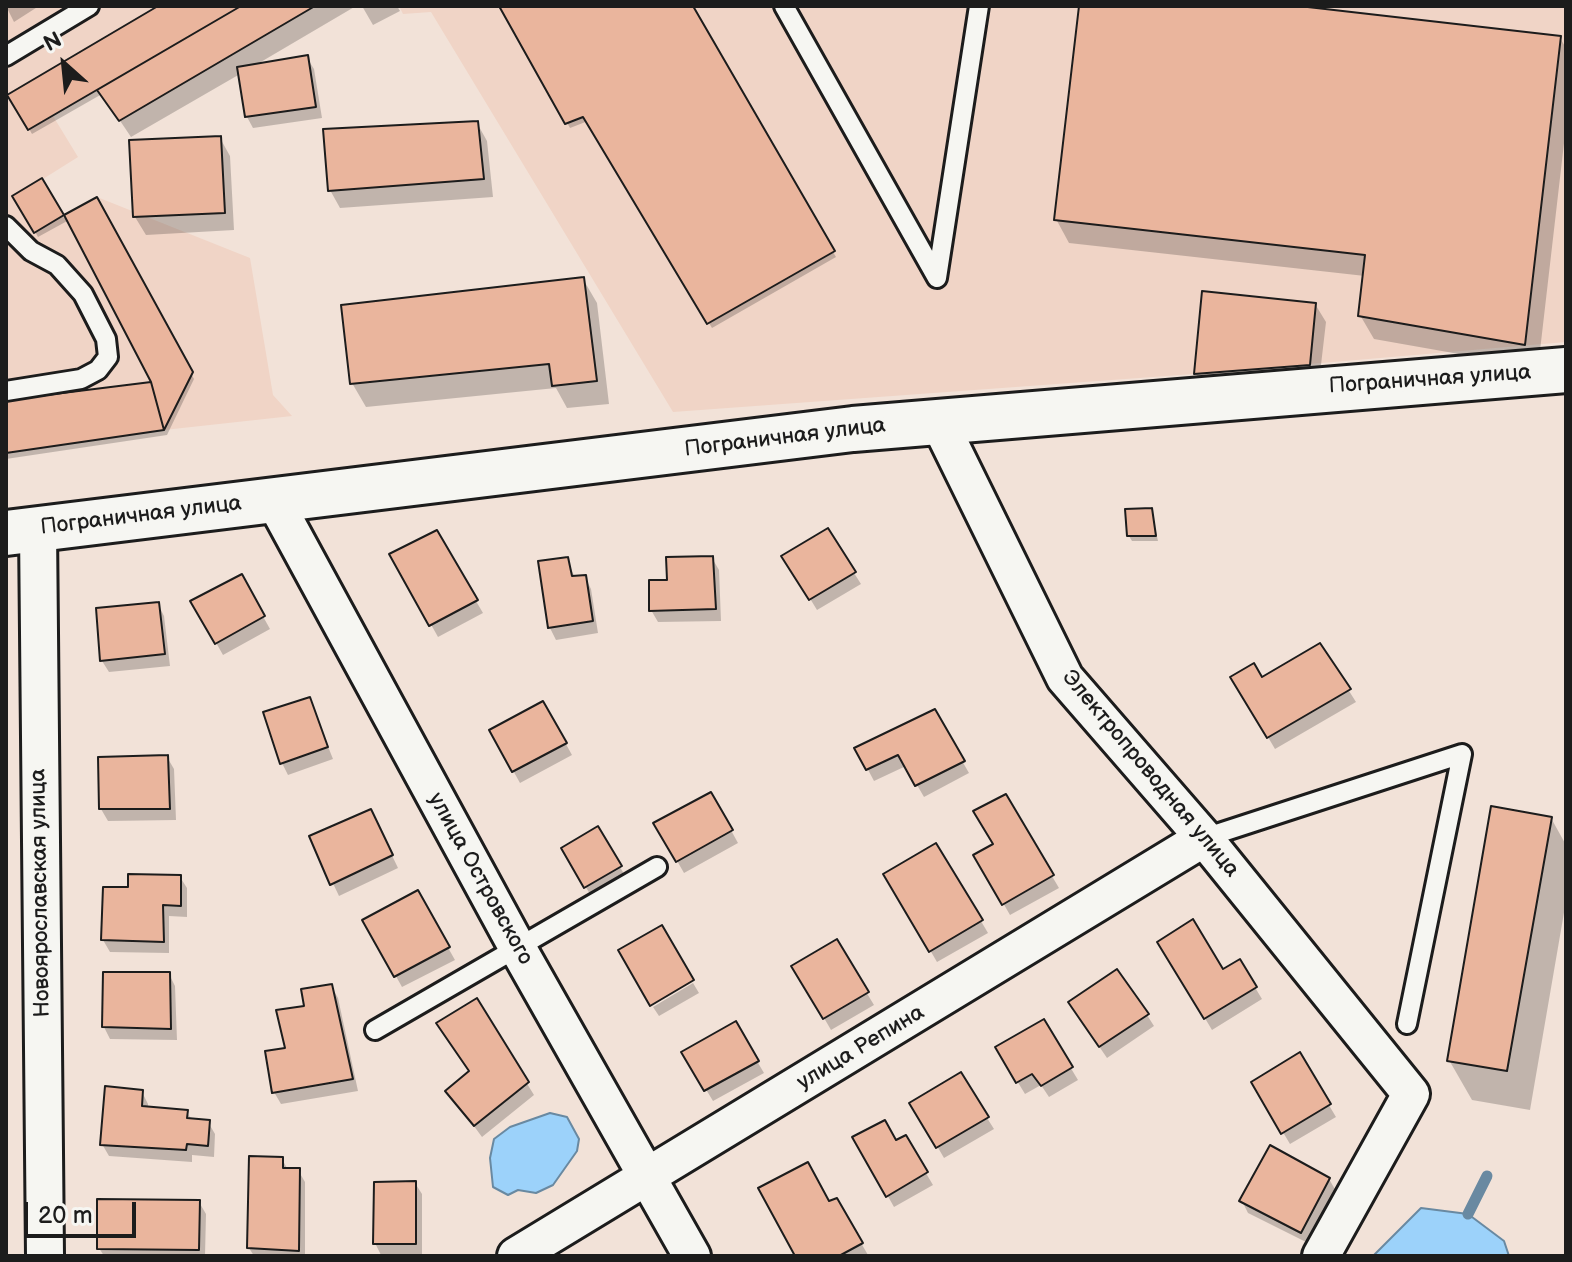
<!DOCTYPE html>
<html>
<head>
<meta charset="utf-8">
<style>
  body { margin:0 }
  #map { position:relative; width:1572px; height:1262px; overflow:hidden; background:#f2e2d8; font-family:"Balsamiq Sans",sans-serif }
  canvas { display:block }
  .frame { position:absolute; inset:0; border:8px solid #1c1c1c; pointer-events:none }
  .north { position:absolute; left:24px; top:24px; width:80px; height:80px; -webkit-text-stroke:6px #f6f6f2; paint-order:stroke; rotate:333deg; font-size:22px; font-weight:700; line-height:32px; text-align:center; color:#1c1c1c }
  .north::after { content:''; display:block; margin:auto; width:28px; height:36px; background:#1c1c1c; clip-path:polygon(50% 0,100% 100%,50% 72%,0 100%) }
  .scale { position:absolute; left:24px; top:1202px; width:112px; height:36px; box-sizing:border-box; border:4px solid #1c1c1c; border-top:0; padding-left:10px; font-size:24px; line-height:28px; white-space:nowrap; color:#1c1c1c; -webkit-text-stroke:6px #f6f6f2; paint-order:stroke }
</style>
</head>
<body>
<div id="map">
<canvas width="1572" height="1262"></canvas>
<div class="frame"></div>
<div class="north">N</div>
<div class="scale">20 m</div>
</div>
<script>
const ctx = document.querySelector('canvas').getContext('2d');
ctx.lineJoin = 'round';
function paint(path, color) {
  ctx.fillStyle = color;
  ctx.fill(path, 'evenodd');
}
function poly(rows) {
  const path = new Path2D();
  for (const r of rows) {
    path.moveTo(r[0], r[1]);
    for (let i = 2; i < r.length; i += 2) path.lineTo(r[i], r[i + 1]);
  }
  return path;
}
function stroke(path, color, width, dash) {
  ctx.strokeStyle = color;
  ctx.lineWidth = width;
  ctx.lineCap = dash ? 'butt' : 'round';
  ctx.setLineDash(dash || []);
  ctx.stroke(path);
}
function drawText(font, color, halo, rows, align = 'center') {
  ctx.font = font + ' "Balsamiq Sans",sans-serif';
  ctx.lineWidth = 8;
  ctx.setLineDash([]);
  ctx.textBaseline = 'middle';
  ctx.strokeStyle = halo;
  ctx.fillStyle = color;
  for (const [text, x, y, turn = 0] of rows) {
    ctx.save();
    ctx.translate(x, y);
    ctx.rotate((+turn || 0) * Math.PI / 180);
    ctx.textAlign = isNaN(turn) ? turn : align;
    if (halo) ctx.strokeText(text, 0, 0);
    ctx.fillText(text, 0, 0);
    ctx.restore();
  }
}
const built = poly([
  [6,6,241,6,53,116,78,157,43,179,64,215,97,197,250,258,273,395,292,416,164,430,6,453],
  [399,6,1566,6,1566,342,1194,374,673,412,431,12,403,14]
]);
const water = poly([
  [550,1113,567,1117,579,1139,577,1151,553,1185,536,1193,518,1190,508,1195,493,1187,490,1158,494,1139,510,1127,550,1113],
  [1421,1208,1468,1214,1504,1241,1509,1256,1373,1256,1421,1208]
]);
const shadow = poly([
  [6,6,39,6,14,22],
  [162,6,356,6,254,66,307,58,314,69,322,118,253,128,247,117,240,74,131,137,102,94,32,134,10,95],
  [362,6,397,6,400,11,373,25],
  [501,6,690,6,836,257,712,328,588,121,570,128],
  [1081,6,1281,6,1560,38,1566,48,1566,126,1538,368,1374,339,1360,315,1365,276,1069,243,1056,219],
  [477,123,487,141,493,197,340,208,330,190],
  [220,138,230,156,234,230,146,235,135,217],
  [42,181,64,218,97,199,194,379,167,435,6,459,6,402,154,383,69,220,38,237,15,196],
  [583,279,597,303,609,404,567,408,556,388,366,407,352,383],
  [1315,304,1326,322,1319,382,1206,391,1196,374],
  [1151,510,1158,541,1132,541,1129,536],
  [436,533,483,613,438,637,392,555],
  [784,556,854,573,861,584,817,610],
  [712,558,719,570,721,621,658,622,651,610,668,582],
  [567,559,575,578,585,577,591,589,598,633,556,640,550,628],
  [241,577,270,629,223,655,193,602],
  [158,604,164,616,170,666,109,672,102,661],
  [1320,645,1356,702,1275,749,1233,678,1262,680],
  [309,699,333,759,288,775,282,763],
  [543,703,572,755,520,783,491,731],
  [934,712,969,773,924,797,906,766,874,781,857,749],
  [167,757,174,769,176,820,108,821,101,809],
  [711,794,738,843,684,873,656,824],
  [1005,797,1059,888,1010,915,976,856,995,845],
  [1551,818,1566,845,1566,901,1530,1110,1472,1100,1449,1060],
  [377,824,398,868,339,896,311,837],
  [597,828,627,879,593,899,563,849],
  [936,845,988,933,937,962,886,875],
  [180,877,187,888,187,917,169,916,169,953,110,952,103,940,130,889],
  [417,893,455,960,402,987,365,921],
  [836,942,874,1005,831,1030,794,966],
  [1160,943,1223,972,1239,961,1262,999,1212,1030],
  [169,974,175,986,177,1040,110,1039,104,1027],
  [693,983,699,993,659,1016,653,1007],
  [331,986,338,998,358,1091,281,1104,274,1092,306,1008],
  [476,1001,534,1095,482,1137,448,1091,470,1072],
  [1077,1014,1147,1015,1154,1026,1107,1058],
  [1043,1022,1078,1080,1049,1097,1041,1085,1025,1094,997,1048],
  [735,1024,764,1073,713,1101,684,1053],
  [1299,1055,1336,1117,1290,1144,1253,1082],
  [960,1075,994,1129,944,1158,912,1103],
  [142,1092,148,1104,148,1109,187,1112,192,1121,208,1122,215,1134,214,1157,192,1155,192,1162,109,1156,102,1144],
  [855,1138,896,1143,905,1138,933,1185,894,1207],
  [282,1159,288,1170,298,1170,305,1182,305,1256,254,1256,249,1248],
  [1329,1179,1336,1191,1308,1243,1248,1213,1242,1201],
  [415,1183,422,1194,422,1255,381,1255,375,1243],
  [836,1200,868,1255,797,1256],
  [199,1202,206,1214,205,1256,104,1256,99,1248]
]);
const stream = poly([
  [1468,1214,1487,1176]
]);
const building = poly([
  [158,6,241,6,28,130,7,95,158,6],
  [241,6,315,6,119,121,97,90,241,6],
  [499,6,693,6,835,251,707,324,583,117,565,124,499,6],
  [1079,6,1299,6,1561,36,1525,345,1358,316,1365,255,1054,220,1079,6],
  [308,55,316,107,245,117,237,67,308,55],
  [478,121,484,179,328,191,323,129,478,121],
  [221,136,225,213,133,217,129,140,221,136],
  [42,178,64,215,34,233,12,196,42,178],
  [97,197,193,372,164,430,151,382,64,215,97,197],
  [584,277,597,381,552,386,549,364,350,384,341,305,584,277],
  [1202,291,1316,303,1310,365,1194,374,1202,291],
  [151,382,164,430,6,453,6,400,151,382],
  [1152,508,1156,536,1127,536,1125,509,1152,508],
  [828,528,856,572,809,600,781,556,828,528],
  [437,530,478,600,429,626,389,554,437,530],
  [713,556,716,609,649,611,649,580,667,580,666,557,713,556],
  [568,557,572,576,586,575,593,621,548,628,538,561,568,557],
  [242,574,265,616,215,644,190,601,242,574],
  [159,602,165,654,100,661,96,608,159,602],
  [1320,643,1351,689,1267,738,1230,677,1254,663,1262,677,1320,643],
  [310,697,328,747,280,764,263,712,310,697],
  [543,701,567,743,512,772,489,730,543,701],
  [935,709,965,761,915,786,898,755,866,770,854,748,935,709],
  [168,755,170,809,99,809,98,757,168,755],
  [711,792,733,830,676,862,653,823,711,792],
  [1006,794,1054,875,1002,905,973,855,993,844,973,811,1006,794],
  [1491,806,1552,817,1507,1071,1447,1061,1491,806],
  [371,809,393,855,330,885,309,836,371,809],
  [598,826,622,866,584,888,561,848,598,826],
  [936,843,983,920,929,952,883,874,936,843],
  [128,874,181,875,181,906,163,905,164,942,101,940,103,887,128,887,128,874],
  [418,890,450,947,394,977,362,920,418,890],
  [1193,919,1223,969,1240,959,1257,987,1204,1019,1157,942,1193,919],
  [662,925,694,980,650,1006,618,950,662,925],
  [837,939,869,992,823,1019,791,966,837,939],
  [1117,969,1149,1014,1099,1047,1068,1002,1117,969],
  [103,972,170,972,171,1029,102,1027,103,972],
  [332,984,353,1079,272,1093,265,1051,285,1048,276,1010,304,1006,301,989,332,984],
  [477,998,529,1082,474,1126,445,1091,469,1071,436,1023,477,998],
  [1044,1019,1073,1067,1041,1086,1032,1074,1016,1083,995,1047,1044,1019],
  [736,1021,759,1061,704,1091,681,1052,736,1021],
  [1300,1052,1331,1104,1281,1134,1251,1082,1300,1052],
  [961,1072,989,1117,936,1148,909,1103,961,1072],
  [105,1086,143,1090,142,1106,188,1110,187,1118,210,1120,208,1146,187,1144,186,1150,100,1145,105,1086],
  [885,1120,896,1140,906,1135,928,1172,886,1197,852,1137,885,1120],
  [1270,1145,1330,1178,1301,1233,1239,1201,1270,1145],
  [249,1156,283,1157,283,1168,300,1168,299,1251,247,1248,249,1156],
  [808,1162,829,1201,837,1198,863,1243,839,1256,795,1256,758,1188,808,1162],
  [416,1181,416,1244,373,1244,374,1182,416,1181],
  [97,1199,200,1200,199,1250,97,1249,97,1199]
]);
const lane = poly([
  [784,6,937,278,979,6],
  [6,56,89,6],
  [6,226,31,251,57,265,83,294,106,339,108,357,98,370,81,379,6,391],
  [1204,838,1462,754,1407,1024],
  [375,1030,657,867]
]);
const street = poly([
  [939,422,1065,678,1204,838,1411,1094,1321,1256],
  [274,500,517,947,692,1256],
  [38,529,45,1256],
  [516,1256,1204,838]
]);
const secondary = poly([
  [6,533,853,429,1566,370]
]);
const streetNames = [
  ["Пограничная улица",1430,380,-4],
  ["Пограничная улица",785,438,-7],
  ["Пограничная улица",141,516,-7],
  ["Электропроводная улица",1150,774,50],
  ["улица Островского",480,879,61],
  ["Новоярославская улица",41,893,-91],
  ["улица Репина",861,1048,-31]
];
paint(built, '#f0d4c6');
paint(water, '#9cd2fa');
stroke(water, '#6989a1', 2);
paint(shadow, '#0003');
stroke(stream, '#6989a1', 11);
paint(building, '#eab59d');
stroke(building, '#1c1c1c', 2);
stroke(lane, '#1c1c1c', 24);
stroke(street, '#1c1c1c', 42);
stroke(secondary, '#1c1c1c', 50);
stroke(lane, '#f6f6f2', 18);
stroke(street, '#f6f6f2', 36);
stroke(secondary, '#f6f6f2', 44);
drawText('22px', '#1c1c1c', '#f6f6f2', streetNames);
</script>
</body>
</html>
